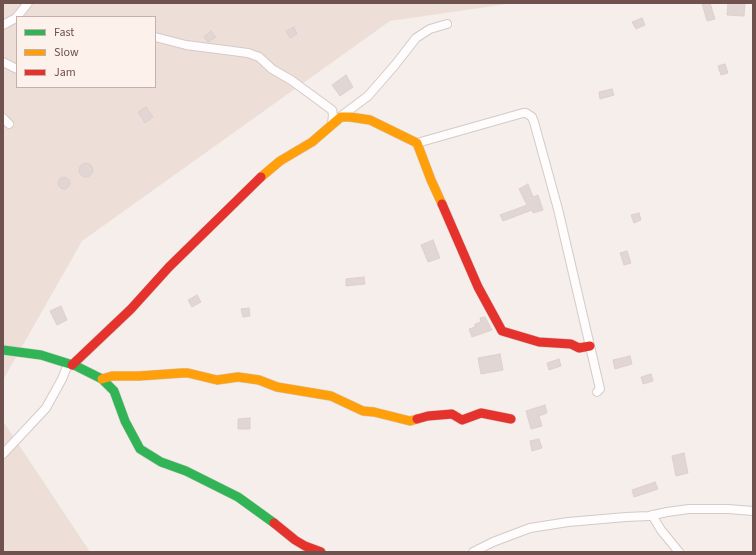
<!DOCTYPE html>
<html>
<head>
<meta charset="utf-8">
<style>
  body { margin:0 }
  #map { position:relative; width:756px; height:555px; overflow:hidden; background:#f5eeea; font-family:"Source Sans 3",sans-serif }
  canvas { display:block }
  .frame { position:absolute; inset:0; border:4px solid #6f514e; pointer-events:none }
  .legend { position:absolute; left:16px; top:16px; width:140px; height:72px; box-sizing:border-box; background:#fdf1ec; border:1px solid #c4b1ad; margin:0; padding:5px 7px; list-style:none; font-size:12px; color:#6f514e }
  .legend li { display:flex; align-items:center; gap:8px; height:20px }
  .legend b { width:20px; border:1px solid #c4b1ad }
</style>
</head>
<body>
<div id="map">
<canvas width="756" height="555"></canvas>
<div class="frame"></div>
<ul class="legend">
<li><b style="height:5px;background:#30b455"></b>Fast</li>
<li><b style="height:5px;background:#ff9f0a"></b>Slow</li>
<li><b style="height:5px;background:#e5322d"></b>Jam</li>
</ul>
</div>
<script>
const ctx = document.querySelector('canvas').getContext('2d');
ctx.lineJoin = 'round';
function paint(path, color) {
  ctx.fillStyle = color;
  ctx.fill(path, 'evenodd');
}
function poly(rows) {
  const path = new Path2D();
  for (const r of rows) {
    if (r.length === 3) {
      path.moveTo(r[0] + r[2], r[1]);
      path.arc(r[0], r[1], r[2], 0, 2 * Math.PI);
      continue;
    }
    path.moveTo(r[0], r[1]);
    for (let i = 2; i < r.length; i += 2) path.lineTo(r[i], r[i + 1]);
  }
  return path;
}
function stroke(path, color, width, dash) {
  ctx.strokeStyle = color;
  ctx.lineWidth = width;
  ctx.lineCap = dash ? 'butt' : 'round';
  ctx.setLineDash(dash || []);
  ctx.stroke(path);
}
const residential = poly([
  [3,3,514,3,390,21,82,241,3,380],
  [17,17,155,17,155,87,17,87],
  [3,421,90,552,3,552]
]);
const building = poly([
  [702,3,710,3,715,19,707,21,702,3],
  [728,3,745,3,744,16,727,15,728,3],
  [642,18,645,25,636,29,632,22,642,18],
  [294,27,297,34,290,38,286,31,294,27],
  [211,31,216,37,208,42,204,37,211,31],
  [725,64,728,73,721,75,718,66,725,64],
  [346,75,353,87,340,96,332,85,346,75],
  [612,89,614,95,600,99,599,92,612,89],
  [146,107,153,117,145,123,138,112,146,107],
  [86,170,7],
  [64,183,6],
  [528,184,533,197,538,195,543,210,533,213,532,210,503,221,500,215,527,205,519,189,528,184],
  [639,213,641,220,634,223,631,215,639,213],
  [433,240,440,258,428,262,421,245,433,240],
  [627,251,631,263,624,265,620,253,627,251],
  [364,277,365,284,346,286,346,279,364,277],
  [197,295,201,302,192,307,188,300,197,295],
  [61,306,67,320,57,325,50,311,61,306],
  [249,308,250,316,243,317,241,309,249,308],
  [485,317,492,330,472,337,469,329,475,327,475,324,481,322,480,318,485,317],
  [500,354,503,370,481,374,478,358,500,354],
  [630,356,632,364,615,369,613,360,630,356],
  [559,359,561,366,549,370,547,363,559,359],
  [651,374,653,381,643,384,641,377,651,374],
  [545,405,547,413,539,416,542,426,531,429,526,411,545,405],
  [250,418,250,429,238,429,238,419,250,418],
  [539,439,542,448,532,451,530,441,539,439],
  [684,453,688,473,676,476,672,456,684,453],
  [655,482,658,489,634,497,632,490,655,482]
]);
const street = poly([
  [3,25,16,18,28,3],
  [155,37,186,45,248,53,259,57,272,69,291,80,332,110,333,115,332,124],
  [3,62,17,69],
  [340,117,368,96,395,65,416,38,430,29,447,24],
  [3,118,9,124],
  [417,143,523,113,526,113,532,117,534,122,558,209,600,389,597,392],
  [3,454,46,408,62,379,68,364],
  [652,515,661,530,679,552],
  [473,552,493,542,530,528,568,522,626,517,649,516,667,512,689,509,728,509,753,511]
]);
const fast = poly([
  [3,350,41,355,76,366,102,379,114,391,125,421,140,449,161,462,186,471,238,497,274,523]
]);
const slow = poly([
  [261,177,280,161,312,142,341,117,350,117,370,120,417,143,431,180,442,204],
  [102,379,112,376,139,376,182,373,188,373,217,380,238,377,259,380,277,387,331,396,363,411,374,412,410,421,417,419]
]);
const jam = poly([
  [442,204,478,287,502,331,539,342,571,344,579,348,590,346],
  [72,365,131,309,169,267,261,177],
  [417,419,428,416,452,414,462,420,481,413,511,419],
  [274,523,295,540,305,546,321,552]
]);
paint(residential, '#eddfd8');
paint(building, '#e1d6d3');
stroke(building, '#ddd0cd', 1);
stroke(street, '#d4cac7', 10);
stroke(fast, '#d4cac6', 10);
stroke(slow, '#d4cac6', 10);
stroke(jam, '#d4cac6', 10);
stroke(street, '#fefcfc', 8);
stroke(fast, '#30b455', 9);
stroke(slow, '#ff9f0a', 9);
stroke(jam, '#e5322d', 9);
</script>
</body>
</html>
